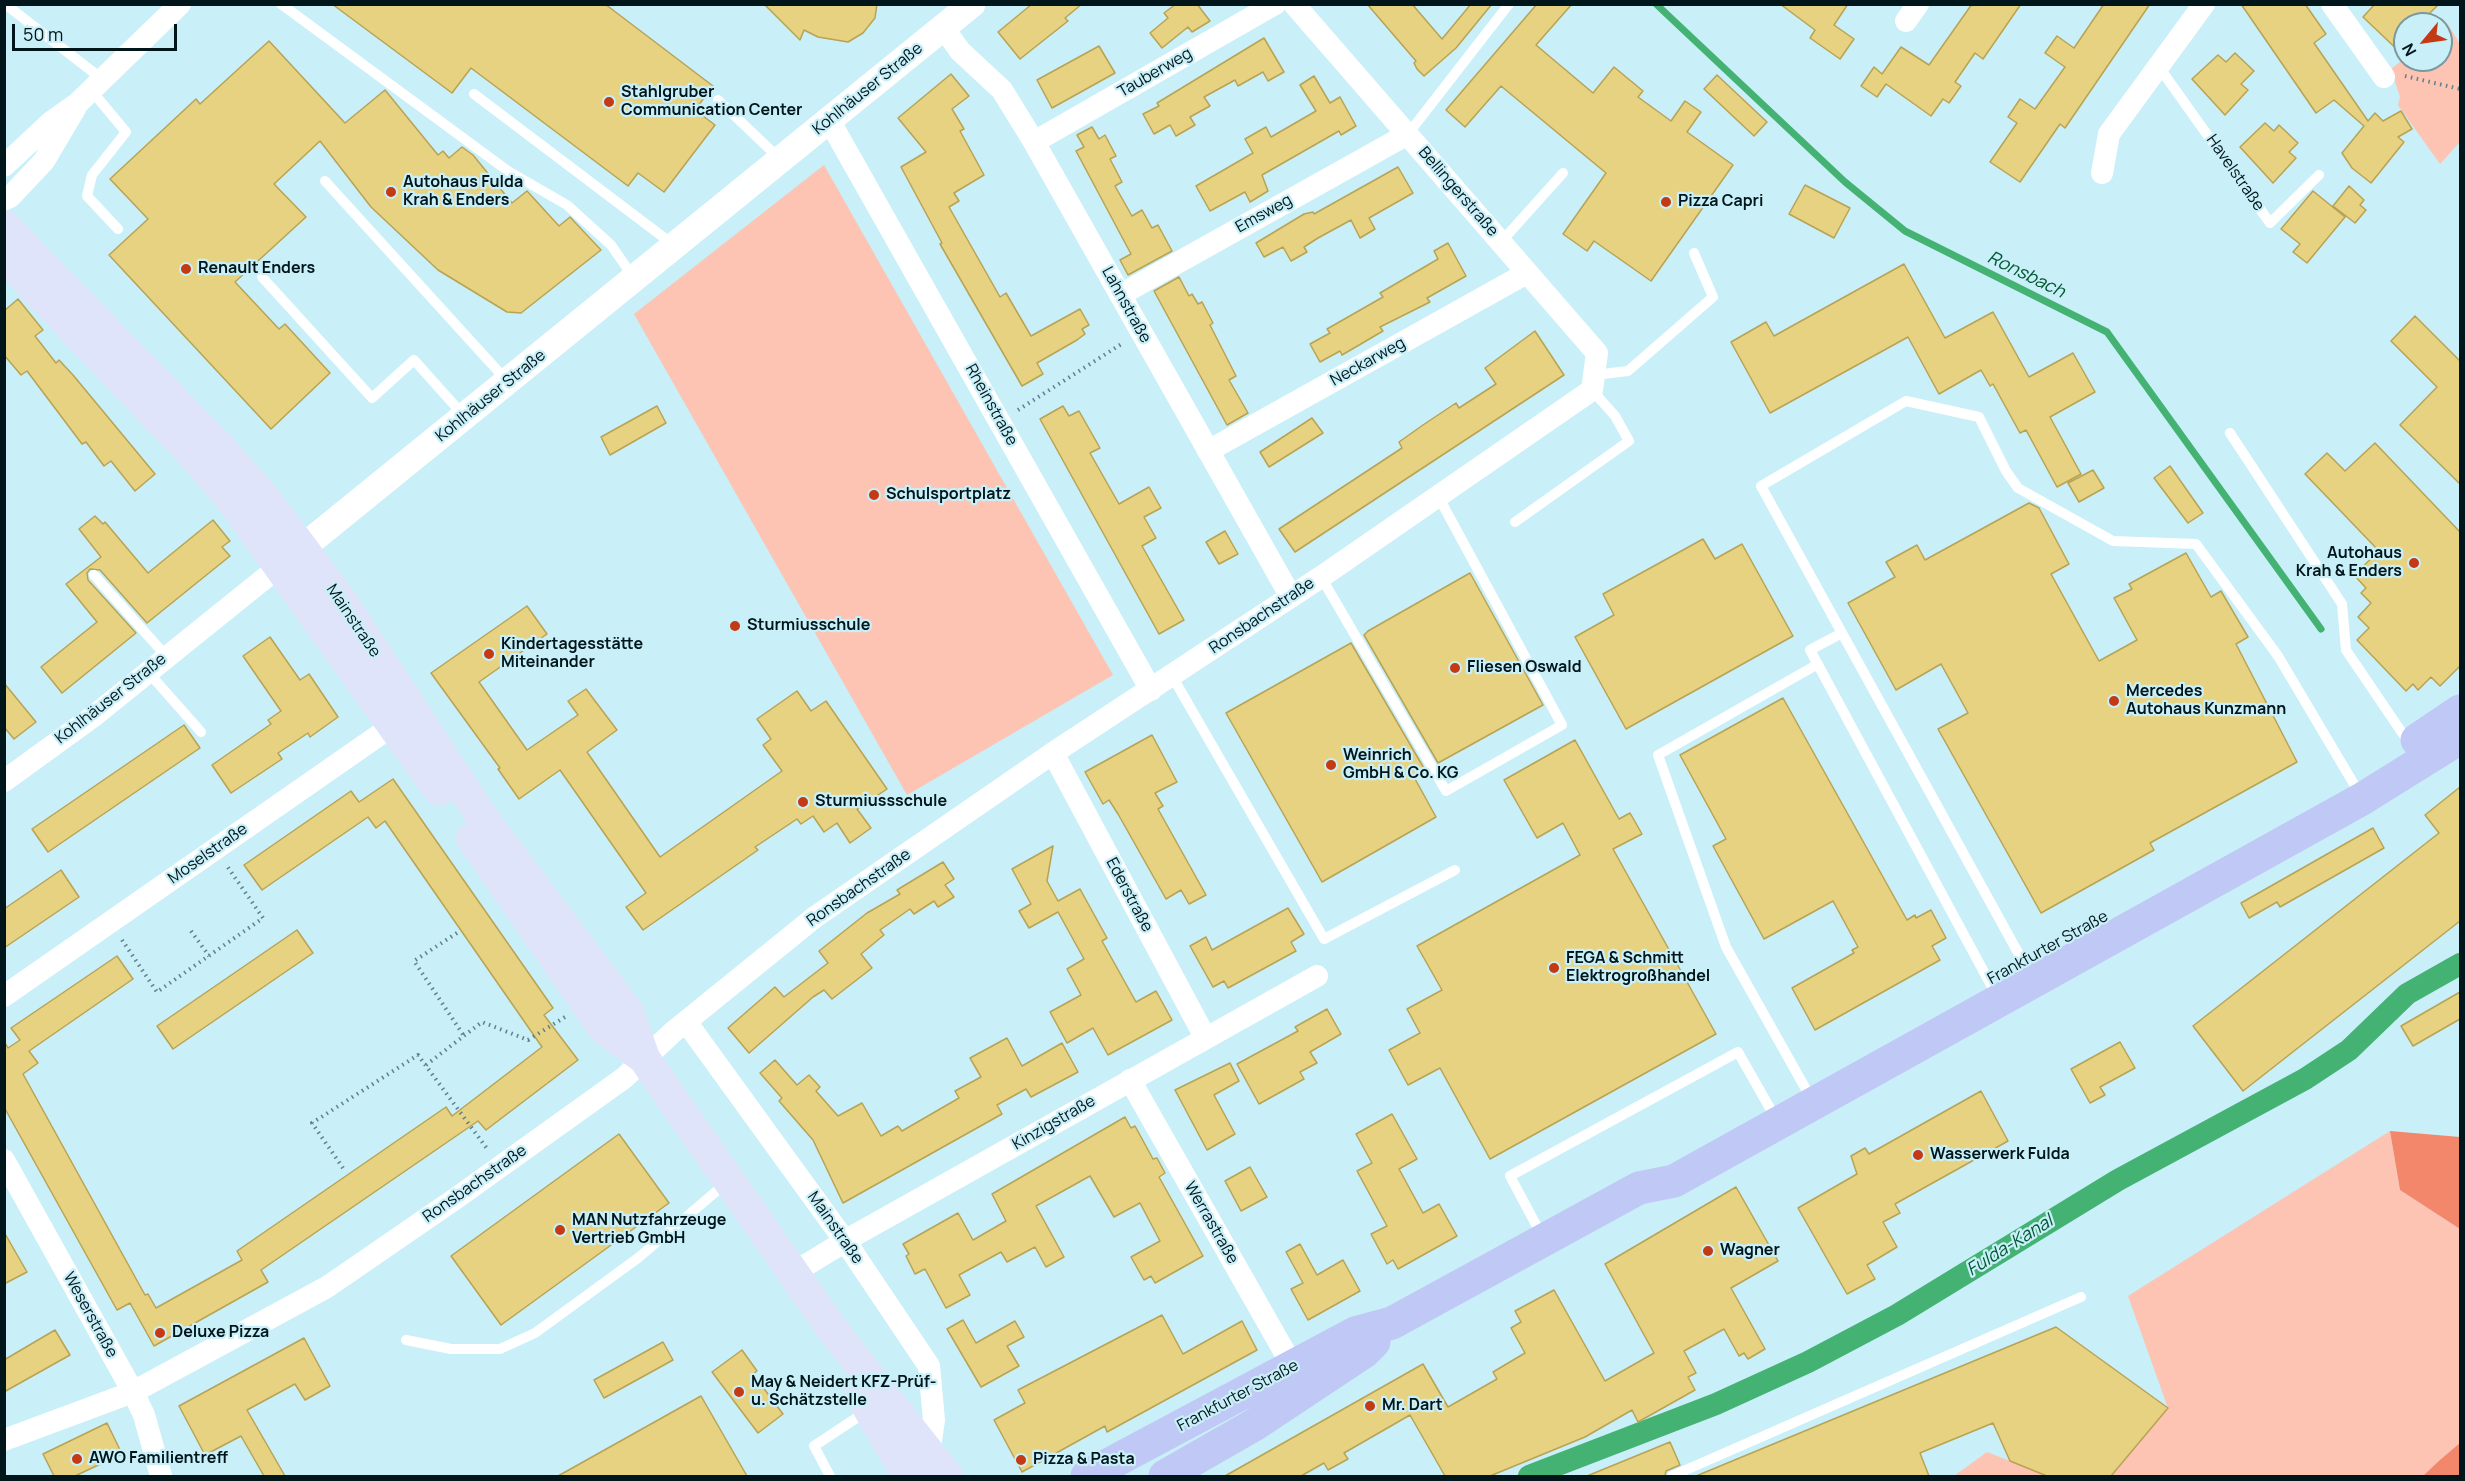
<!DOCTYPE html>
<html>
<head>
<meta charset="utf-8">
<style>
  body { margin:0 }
  #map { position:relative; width:2465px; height:1481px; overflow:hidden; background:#c9eff8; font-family:Manrope,sans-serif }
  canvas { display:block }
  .frame { position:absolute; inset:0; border:6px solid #01161b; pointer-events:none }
  .north { position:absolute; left:2393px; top:12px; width:60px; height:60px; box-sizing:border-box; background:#c9eff8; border:2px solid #7998a0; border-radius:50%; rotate:241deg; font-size:16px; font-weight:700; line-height:24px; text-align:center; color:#01161b }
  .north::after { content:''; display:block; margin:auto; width:21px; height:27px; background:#c33a14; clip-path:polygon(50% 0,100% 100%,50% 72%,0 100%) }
  .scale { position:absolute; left:12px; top:24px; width:165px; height:27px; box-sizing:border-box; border:3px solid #01161b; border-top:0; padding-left:8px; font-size:18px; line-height:21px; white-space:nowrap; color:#01161b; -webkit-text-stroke:4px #c9eff8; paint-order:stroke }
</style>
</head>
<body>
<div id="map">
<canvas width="2465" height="1481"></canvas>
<div class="frame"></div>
<div class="north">N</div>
<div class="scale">50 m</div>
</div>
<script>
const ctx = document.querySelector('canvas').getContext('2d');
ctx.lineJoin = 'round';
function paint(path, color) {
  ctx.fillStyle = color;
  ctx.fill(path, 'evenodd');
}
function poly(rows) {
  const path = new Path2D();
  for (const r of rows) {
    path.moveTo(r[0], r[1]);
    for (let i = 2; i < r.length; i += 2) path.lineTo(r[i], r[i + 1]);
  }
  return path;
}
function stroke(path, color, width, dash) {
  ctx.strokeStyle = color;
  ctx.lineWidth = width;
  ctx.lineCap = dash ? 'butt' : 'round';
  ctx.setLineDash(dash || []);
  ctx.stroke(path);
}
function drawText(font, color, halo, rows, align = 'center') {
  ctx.font = font + ' Manrope,sans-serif';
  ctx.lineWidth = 4.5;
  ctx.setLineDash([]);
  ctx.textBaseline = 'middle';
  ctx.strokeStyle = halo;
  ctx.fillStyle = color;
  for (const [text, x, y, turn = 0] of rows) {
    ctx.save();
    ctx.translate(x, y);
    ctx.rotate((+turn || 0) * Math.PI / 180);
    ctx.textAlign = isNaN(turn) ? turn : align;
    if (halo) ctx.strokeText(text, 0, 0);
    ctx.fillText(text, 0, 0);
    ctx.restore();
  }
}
const green = poly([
  [2447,23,2460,44,2460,142,2440,164,2398,105,2400,97,2391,69,2405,58,2441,60,2441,29],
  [824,165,1113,675,907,795,634,314],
  [2390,1131,2400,1190,2460,1229,2460,1476,2111,1476,2168,1408,2128,1296],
  [1987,1452,2010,1461,2047,1476,1954,1476]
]);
const forest = poly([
  [2390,1131,2460,1137,2460,1229,2400,1190],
  [2460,1443,2460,1476,2423,1476,2440,1460]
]);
const stream = poly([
  [1656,4,1845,182,1905,231,2107,332,2321,629]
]);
const canal = poly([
  [1529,1476,1716,1404,1808,1362,1897,1315,2118,1180,2305,1079,2349,1050,2407,994,2460,964]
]);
const building = poly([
  [332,4,605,4,713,86,695,110,715,125,664,192,638,173,628,186,471,68,452,93,332,4],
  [764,4,877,4,875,18,863,33,848,42,818,37,804,30,800,40,764,4],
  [1032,4,1082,4,1065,18,1068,21,1020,59,998,32,1032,4],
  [1176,4,1197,4,1210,21,1192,32,1188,27,1162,48,1150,33,1168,18,1164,13,1176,4],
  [1367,4,1412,4,1442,39,1471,4,1492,4,1456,48,1424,76,1417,69,1414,63,1416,61,1367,4],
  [1537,4,1572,4,1536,45,1593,93,1614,67,1643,91,1638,97,1671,121,1685,101,1701,112,1687,132,1733,165,1651,281,1594,241,1587,251,1563,234,1606,173,1501,86,1465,127,1446,110,1537,4],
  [1780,4,1848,4,1834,25,1854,39,1840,59,1810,38,1815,30,1780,4],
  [1972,4,2021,4,1983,59,1975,53,1955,82,1961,86,1949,103,1943,99,1931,116,1886,84,1877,97,1861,86,1874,67,1882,74,1901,47,1929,65,1972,4],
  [2104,4,2150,4,2065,128,2060,124,2020,182,1990,162,2017,123,2008,117,2020,99,2035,109,2065,67,2045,53,2057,36,2074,48,2104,4],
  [2241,4,2305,4,2326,34,2314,43,2368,121,2375,113,2383,121,2401,111,2412,129,2398,137,2404,142,2371,183,2352,168,2342,153,2364,126,2334,100,2316,113,2241,4],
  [2375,4,2439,4,2419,24,2405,24,2405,57,2363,17,2375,4],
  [1264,38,1284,72,1268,81,1263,72,1238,86,1235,80,1204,97,1210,106,1190,117,1195,125,1176,136,1170,125,1154,134,1143,114,1159,106,1157,103,1264,38],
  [269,41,345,123,385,90,438,155,443,151,449,158,462,147,473,155,512,203,527,191,559,226,570,217,601,250,521,313,507,312,438,270,371,207,320,141,274,184,306,217,235,282,279,329,285,324,330,373,271,429,109,255,148,219,110,179,196,99,200,104,269,41],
  [1099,46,1115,73,1052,108,1037,80,1099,46],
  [2235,53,2254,71,2241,84,2248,90,2225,115,2192,79,2218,55,2226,62,2235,53],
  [951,74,969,96,952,109,964,129,960,131,984,175,954,193,959,201,949,207,1000,297,1006,293,1031,336,1080,309,1089,325,1082,329,1085,334,1077,340,1037,363,1043,374,1022,386,940,244,942,243,901,167,926,152,898,118,951,74],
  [1717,75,1767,122,1754,136,1704,89,1717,75],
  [1314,76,1330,103,1340,97,1356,126,1341,135,1339,131,1262,175,1268,191,1250,202,1245,192,1210,211,1196,186,1253,153,1245,139,1266,127,1271,137,1316,111,1300,85,1314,76],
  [2265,123,2274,131,2279,125,2298,143,2289,152,2296,158,2273,183,2240,147,2265,123],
  [1092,127,1099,139,1105,135,1116,156,1110,159,1122,182,1115,186,1132,216,1142,210,1152,228,1158,225,1172,251,1128,275,1120,260,1131,254,1076,151,1084,147,1077,135,1092,127],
  [1398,167,1413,193,1369,218,1375,229,1360,238,1351,220,1318,238,1304,247,1307,252,1291,261,1283,247,1264,257,1256,243,1304,214,1313,212,1314,214,1398,167],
  [1805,185,1850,208,1834,238,1789,214,1805,185],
  [2349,186,2364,200,2360,205,2366,210,2355,223,2333,206,2349,186],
  [2313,191,2345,217,2307,263,2293,252,2300,244,2281,229,2313,191],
  [1448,243,1466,276,1427,298,1430,302,1380,327,1383,331,1342,355,1340,351,1320,362,1310,344,1330,333,1327,329,1383,297,1380,293,1438,259,1434,251,1448,243],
  [1904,264,1945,338,1993,312,2029,377,2073,353,2095,392,2050,417,2081,474,2057,487,2026,430,2020,433,1993,384,1990,386,1981,370,1939,394,1908,337,1770,413,1731,342,1766,322,1774,336,1904,264],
  [1179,277,1189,296,1192,294,1198,304,1202,302,1213,323,1210,325,1236,376,1229,380,1248,413,1227,425,1154,291,1179,277],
  [18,299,43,330,35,336,56,363,59,360,73,375,155,474,135,491,111,461,104,466,86,442,82,444,27,371,21,375,4,355,4,311,18,299],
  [2415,316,2460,361,2460,484,2400,425,2437,387,2391,341,2415,316],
  [1535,331,1564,375,1295,552,1279,529,1402,448,1399,442,1423,425,1456,403,1459,408,1496,384,1485,368,1535,331],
  [657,406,666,423,610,455,601,437,657,406],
  [1063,406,1069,416,1079,411,1100,448,1090,453,1119,504,1149,487,1161,508,1144,517,1156,538,1142,546,1184,620,1159,634,1040,419,1063,406],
  [1312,418,1323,433,1269,467,1260,452,1312,418],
  [2375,443,2460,532,2460,666,2440,686,2431,677,2418,690,2413,684,2406,691,2357,640,2369,628,2358,617,2371,603,2361,593,2366,588,2354,575,2379,551,2305,474,2327,453,2345,471,2375,443],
  [2170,466,2203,513,2188,523,2154,478,2170,466],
  [2093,470,2104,488,2079,502,2068,483,2093,470],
  [2029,503,2039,508,2069,564,2051,574,2099,661,2137,640,2114,598,2132,589,2129,584,2186,553,2211,597,2221,591,2248,637,2236,644,2297,762,2150,843,2154,850,2041,913,1938,729,1968,713,1941,664,1896,690,1848,603,1895,577,1886,562,1917,545,1925,560,2029,503],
  [95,516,103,524,105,522,148,573,213,520,230,541,222,547,230,556,147,623,100,570,90,569,87,573,88,580,136,633,62,693,41,667,97,622,66,584,101,557,79,529,95,516],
  [1225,531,1238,554,1219,564,1206,542,1225,531],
  [1703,539,1715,559,1742,544,1793,636,1626,729,1575,637,1614,615,1603,594,1703,539],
  [1470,573,1543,705,1438,763,1364,635,1368,631,1470,573],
  [527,606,547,634,479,682,527,750,578,715,568,701,586,689,617,730,587,752,660,857,782,771,763,745,771,739,757,719,797,691,811,711,826,701,887,789,857,809,871,828,850,843,837,823,824,832,813,816,801,824,797,819,755,847,758,850,643,930,626,907,646,893,560,770,519,799,498,769,500,768,431,673,527,606],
  [270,637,300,680,309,674,338,717,310,737,308,733,278,753,282,759,231,793,212,765,271,724,268,720,281,711,243,656,270,637],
  [1351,643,1425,770,1414,777,1436,817,1322,882,1226,713,1351,643],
  [4,683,36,722,14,739,4,727,4,683],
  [1783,698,1907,920,1915,915,1916,918,1931,910,1946,938,1932,946,1940,960,1815,1030,1792,988,1854,953,1852,950,1858,947,1833,901,1764,939,1713,846,1726,839,1680,755,1783,698],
  [184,725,200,748,48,852,32,829,184,725],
  [1152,735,1177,782,1155,793,1163,806,1158,809,1206,895,1189,904,1181,890,1166,899,1118,814,1109,800,1103,804,1085,772,1152,735],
  [1575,740,1619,819,1630,813,1642,834,1613,849,1716,1034,1490,1159,1440,1068,1408,1085,1389,1050,1420,1033,1407,1009,1442,990,1417,946,1580,855,1563,823,1537,838,1504,780,1575,740],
  [393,779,553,1008,544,1015,578,1060,486,1130,478,1121,261,1270,268,1282,154,1346,130,1303,117,1310,4,1107,4,1041,8,1048,20,1040,11,1028,117,956,133,979,29,1051,38,1063,23,1074,145,1295,148,1294,156,1308,242,1260,237,1251,446,1107,452,1116,542,1047,385,821,376,828,368,817,262,890,244,865,351,791,359,802,393,779],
  [2460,787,2460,921,2243,1091,2193,1026,2439,833,2425,815,2460,787],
  [2373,828,2384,848,2280,907,2277,902,2249,918,2241,903,2373,828],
  [1053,846,1047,881,1058,901,1080,889,1107,938,1102,941,1136,1002,1156,991,1172,1020,1108,1055,1093,1028,1067,1043,1050,1012,1081,995,1067,969,1084,959,1058,912,1029,928,1019,911,1031,904,1012,869,1053,846],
  [943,862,954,879,945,885,954,897,938,907,934,901,914,914,910,909,880,930,884,935,861,954,872,968,832,999,824,990,813,997,749,1053,728,1028,775,987,784,997,828,963,819,951,867,913,900,894,897,890,943,862],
  [61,870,79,897,4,948,4,909,61,870],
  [1288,908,1304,934,1291,942,1296,951,1228,988,1224,981,1213,987,1190,946,1206,937,1212,950,1288,908],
  [297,930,313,953,173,1049,157,1026,297,930],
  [2460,992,2460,1019,2413,1046,2401,1026,2460,992],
  [1327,1009,1341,1034,1310,1052,1317,1063,1300,1072,1304,1079,1259,1104,1237,1064,1298,1031,1295,1027,1327,1009],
  [1007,1038,1022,1066,1062,1043,1078,1072,1031,1097,1026,1089,997,1105,1002,1114,843,1203,813,1140,779,1101,782,1098,760,1073,775,1060,797,1085,809,1075,820,1087,816,1091,838,1116,862,1103,881,1136,898,1126,902,1131,959,1098,955,1091,981,1077,970,1058,1007,1038],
  [2120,1042,2135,1068,2100,1087,2105,1095,2090,1103,2071,1069,2120,1042],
  [1230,1063,1239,1081,1214,1095,1235,1134,1207,1150,1175,1090,1230,1063],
  [1981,1091,2008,1141,1895,1204,1900,1213,1883,1222,1897,1247,1867,1265,1875,1279,1847,1294,1798,1208,1857,1174,1851,1156,1865,1148,1869,1154,1981,1091],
  [1392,1114,1417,1159,1399,1169,1423,1213,1439,1204,1457,1236,1398,1269,1393,1260,1387,1264,1371,1234,1387,1226,1357,1171,1372,1163,1356,1134,1392,1114],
  [1125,1117,1131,1128,1135,1126,1153,1159,1157,1158,1165,1173,1159,1177,1203,1256,1155,1283,1151,1276,1144,1280,1131,1257,1160,1241,1140,1203,1114,1217,1090,1176,1036,1206,1064,1257,1046,1267,1035,1247,1007,1262,1001,1252,959,1275,970,1295,946,1308,925,1269,915,1274,906,1256,909,1254,903,1244,958,1213,973,1240,1006,1221,992,1194,1125,1117],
  [619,1134,669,1203,501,1325,451,1256,619,1134],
  [1250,1167,1267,1197,1241,1211,1225,1181,1250,1167],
  [1736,1187,1778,1261,1731,1288,1765,1349,1748,1359,1744,1353,1739,1356,1724,1329,1684,1351,1696,1373,1688,1377,1695,1390,1638,1422,1632,1410,1585,1437,1490,1476,1445,1476,1410,1415,1344,1453,1348,1459,1328,1470,1324,1463,1301,1476,1225,1476,1423,1364,1448,1407,1497,1379,1493,1372,1525,1353,1511,1328,1521,1322,1515,1311,1554,1290,1605,1381,1654,1353,1605,1264,1736,1187],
  [4,1232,27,1272,4,1284,4,1232],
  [1300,1244,1317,1275,1343,1260,1360,1291,1308,1320,1291,1289,1303,1283,1286,1252,1300,1244],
  [1162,1315,1183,1354,1242,1321,1257,1350,1107,1432,1105,1426,1022,1472,994,1420,1025,1403,1018,1390,1162,1315],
  [963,1320,976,1343,1015,1321,1024,1337,1007,1346,1019,1366,981,1387,947,1329,963,1320],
  [2056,1327,2168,1408,2111,1476,2047,1476,2010,1461,1993,1423,1920,1453,1929,1476,1696,1476,2056,1327],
  [55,1330,70,1355,4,1392,4,1360,55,1330],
  [304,1338,330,1386,305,1400,295,1384,247,1410,285,1476,264,1476,241,1436,205,1455,179,1406,304,1338],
  [663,1342,673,1360,604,1398,594,1380,663,1342],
  [742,1350,757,1371,753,1374,783,1414,758,1433,712,1372,742,1350],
  [701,1396,747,1476,558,1476,701,1396],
  [107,1423,122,1454,75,1476,54,1476,43,1454,107,1423],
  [1670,1442,1680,1465,1666,1471,1665,1476,1587,1476,1670,1442]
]);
const path = poly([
  [2405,76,2460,89],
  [1018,410,1123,343],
  [191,931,209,956],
  [457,933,414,961,464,1036],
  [122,940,157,992,263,918,227,866],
  [426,1065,482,1022,528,1040,565,1017],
  [343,1168,312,1123,418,1055,488,1150]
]);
const service = poly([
  [5,4,102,79],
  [281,4,508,171,567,205,611,245,634,278],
  [2159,67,2270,223,2319,175],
  [91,90,126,132,92,175,87,196,118,229],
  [474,94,675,246],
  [718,100,781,160],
  [1408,134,1509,4],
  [325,181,508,382],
  [1501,242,1563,173],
  [262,277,372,398,414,360,465,417],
  [1594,375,1628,371,1713,297,1694,253],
  [2230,433,2342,604,2346,650,2409,743],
  [1515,522,1629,441,1615,416,1592,390],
  [94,575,167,657],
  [1321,577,1446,791,1562,725,1438,496],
  [1842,633,1810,650,1998,998],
  [148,672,201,732],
  [1172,676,1324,939,1455,870],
  [2032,978,1761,486,1906,401,1979,417,2006,471,2018,488,2113,541,2196,544,2278,656,2361,796],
  [1812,1100,1726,947,1658,755,1818,664],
  [1542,1236,1510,1176,1738,1052,1776,1119],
  [406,1340,451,1349,500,1349,535,1333,638,1258,726,1183],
  [830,1476,814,1446,867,1411],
  [1672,1476,2081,1297]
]);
const minor = poly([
  [2332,4,2384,77],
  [1906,21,1918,4],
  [943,27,960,51,1002,90,1034,142,1291,597],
  [829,120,1151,690],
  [1034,142,1275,4],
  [4,166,51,122,78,103,180,4],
  [2102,173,2109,134,2204,4],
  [4,200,10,197,44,161,76,107],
  [1120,295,1408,134],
  [1208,451,1527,273],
  [1053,753,1205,1037],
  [4,781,95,715,280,566],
  [4,996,405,717],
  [687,1023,845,1241,929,1366,934,1420,929,1453],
  [1130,1080,1293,1367],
  [4,1160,133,1392,144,1415,161,1476],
  [793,1273,857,1234,1317,976],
  [4,1440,133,1392,327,1287,455,1199,624,1078,673,1032,815,917,1053,753,1321,577,1592,390,1597,353,1294,4]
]);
const tertiary = poly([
  [286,561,972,4]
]);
const secondary = poly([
  [4,226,221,449,266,500,302,548,344,605,482,817,628,1012,644,1058,679,1109,835,1333,947,1476],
  [4,256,199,461,232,500,439,790],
  [472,838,604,1029,644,1058],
  [859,1386,869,1409,909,1476]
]);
const primary = poly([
  [2417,740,2460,711],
  [1087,1476,1355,1333,1392,1323,1639,1188,1674,1181,2362,799,2460,738],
  [1165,1476,1254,1425,1364,1352,1374,1342]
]);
const markers = [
  [609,102,6,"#c33a14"],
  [391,192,6,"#c33a14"],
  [1666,202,6,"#c33a14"],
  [186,269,6,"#c33a14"],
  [874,495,6,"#c33a14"],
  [2414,563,6,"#c33a14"],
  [735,626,6,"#c33a14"],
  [489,654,6,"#c33a14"],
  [1455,668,6,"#c33a14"],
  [2114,701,6,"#c33a14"],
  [1331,765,6,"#c33a14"],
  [803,802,6,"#c33a14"],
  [1554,968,6,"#c33a14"],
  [1918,1155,6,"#c33a14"],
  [560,1230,6,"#c33a14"],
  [1708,1251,6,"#c33a14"],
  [160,1333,6,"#c33a14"],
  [739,1392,6,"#c33a14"],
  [1370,1406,6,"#c33a14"],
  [77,1459,6,"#c33a14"],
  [1021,1460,6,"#c33a14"]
];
const streetNames = [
  ["Tauberweg",1155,73,-30],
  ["Kohlhäuser Straße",868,89,-39],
  ["Havelstraße",2235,173,55],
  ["Bellingerstraße",1458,192,49],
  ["Emsweg",1264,214,-29],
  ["Lahnstraße",1126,305,61],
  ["Neckarweg",1368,362,-29],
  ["Kohlhäuser Straße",491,396,-39],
  ["Rheinstraße",991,405,61],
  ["Ronsbachstraße",1262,616,-34],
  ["Mainstraße",353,621,56],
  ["Kohlhäuser Straße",111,699,-38],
  ["Moselstraße",208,854,-35],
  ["Ronsbachstraße",859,888,-35],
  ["Ederstraße",1129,895,62],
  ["Frankfurter Straße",2048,948,-29],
  ["Kinzigstraße",1054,1123,-30],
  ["Ronsbachstraße",475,1184,-35],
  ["Werrastraße",1211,1223,60],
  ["Mainstraße",835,1228,55],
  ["Weserstraße",90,1315,61],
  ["Frankfurter Straße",1238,1396,-28]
];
const poiNames = [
  ["Stahlgruber",621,93],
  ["Communication Center",621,111],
  ["Autohaus Fulda",403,183],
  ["Krah & Enders",403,201],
  ["Pizza Capri",1678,202],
  ["Renault Enders",198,269],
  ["Schulsportplatz",886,495],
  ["Autohaus",2402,554,"right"],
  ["Krah & Enders",2402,572,"right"],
  ["Sturmiusschule",747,626],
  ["Kindertagesstätte",501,645],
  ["Miteinander",501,663],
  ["Fliesen Oswald",1467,668],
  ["Mercedes",2126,692],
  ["Autohaus Kunzmann",2126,710],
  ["Weinrich",1343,756],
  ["GmbH & Co. KG",1343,774],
  ["Sturmiussschule",815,802],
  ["FEGA & Schmitt",1566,959],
  ["Elektrogroßhandel",1566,977],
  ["Wasserwerk Fulda",1930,1155],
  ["MAN Nutzfahrzeuge",572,1221],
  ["Vertrieb GmbH",572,1239],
  ["Wagner",1720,1251],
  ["Deluxe Pizza",172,1333],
  ["May & Neidert KFZ-Prüf-",751,1383],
  ["u. Schätzstelle",751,1401],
  ["Mr. Dart",1382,1406],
  ["AWO Familientreff",89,1459],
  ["Pizza & Pasta",1033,1460]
];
const waterNames = [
  ["Ronsbach",2026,275,26],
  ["Fulda-Kanal",2010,1246,-32]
];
paint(green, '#fdc3b3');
paint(forest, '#f2876c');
stroke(stream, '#44b273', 7);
stroke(canal, '#44b273', 22);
paint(building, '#e7d282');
stroke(building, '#b8a354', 1.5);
stroke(path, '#628087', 4, [1.5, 4.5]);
stroke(service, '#fff', 10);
stroke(minor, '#fff', 22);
stroke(tertiary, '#fff', 27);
stroke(secondary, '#e0e4fa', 32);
stroke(primary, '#c0c8f5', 33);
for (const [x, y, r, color] of markers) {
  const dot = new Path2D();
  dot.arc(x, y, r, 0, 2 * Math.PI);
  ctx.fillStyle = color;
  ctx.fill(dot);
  stroke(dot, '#c9eff8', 2);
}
drawText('16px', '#01161b', '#c9eff8', streetNames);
drawText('bold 16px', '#01161b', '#c9eff8', poiNames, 'left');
drawText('italic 18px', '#005830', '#c9eff8', waterNames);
</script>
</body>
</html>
